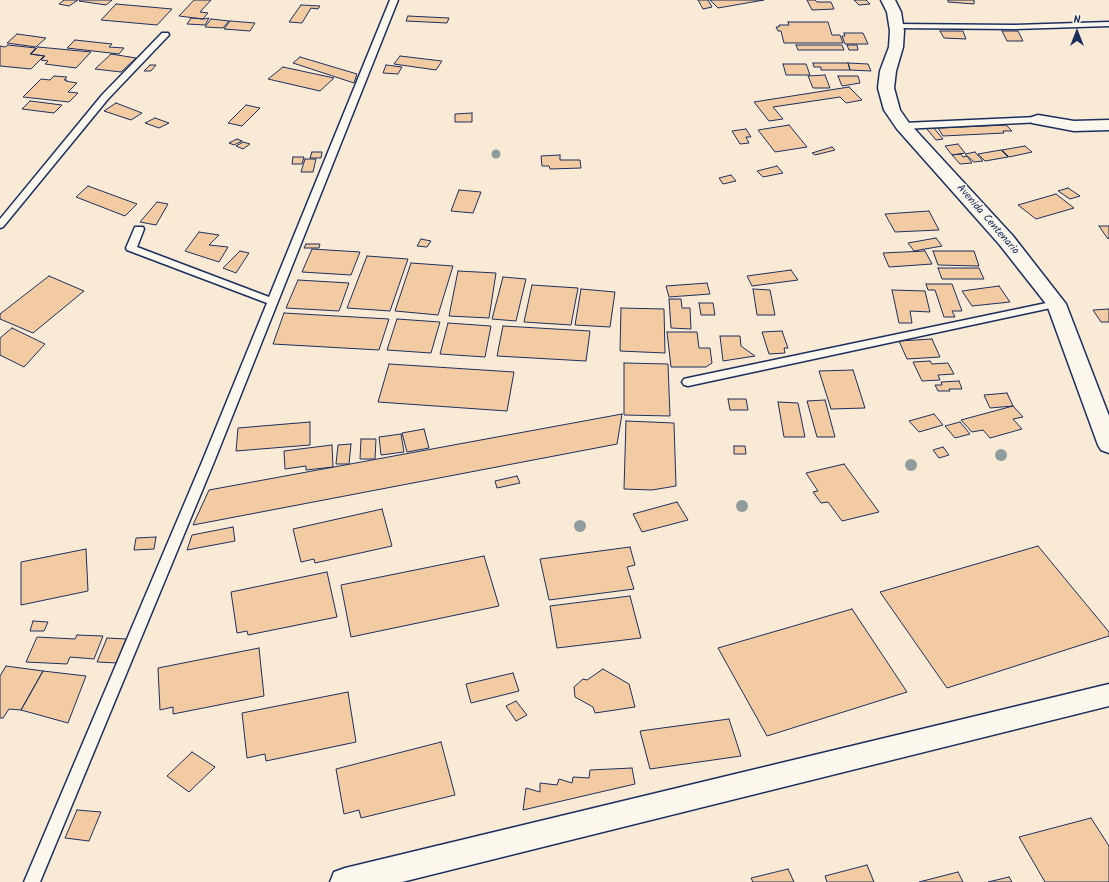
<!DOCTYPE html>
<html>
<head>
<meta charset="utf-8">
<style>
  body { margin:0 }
  #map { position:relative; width:1109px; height:882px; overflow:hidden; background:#f9ead6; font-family:Kalam,sans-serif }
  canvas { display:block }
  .north { position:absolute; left:1057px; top:12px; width:40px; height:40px; -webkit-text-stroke:3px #fbf7ec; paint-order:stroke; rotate:0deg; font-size:11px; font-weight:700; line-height:16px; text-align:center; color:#1b2f5e }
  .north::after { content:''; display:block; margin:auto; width:14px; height:18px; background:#1b2f5e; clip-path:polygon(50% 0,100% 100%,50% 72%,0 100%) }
</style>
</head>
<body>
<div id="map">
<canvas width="1109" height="882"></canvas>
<div class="north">N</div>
</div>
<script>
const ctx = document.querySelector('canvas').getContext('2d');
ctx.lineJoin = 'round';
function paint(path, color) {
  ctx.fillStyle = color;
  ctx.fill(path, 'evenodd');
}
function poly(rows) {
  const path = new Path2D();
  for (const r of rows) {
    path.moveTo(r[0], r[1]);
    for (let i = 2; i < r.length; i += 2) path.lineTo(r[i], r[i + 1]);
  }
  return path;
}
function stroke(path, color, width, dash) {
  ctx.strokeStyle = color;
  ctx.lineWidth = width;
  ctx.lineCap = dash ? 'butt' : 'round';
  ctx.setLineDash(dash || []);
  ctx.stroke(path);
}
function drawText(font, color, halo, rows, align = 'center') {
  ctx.font = font + ' Kalam,sans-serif';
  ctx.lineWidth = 3;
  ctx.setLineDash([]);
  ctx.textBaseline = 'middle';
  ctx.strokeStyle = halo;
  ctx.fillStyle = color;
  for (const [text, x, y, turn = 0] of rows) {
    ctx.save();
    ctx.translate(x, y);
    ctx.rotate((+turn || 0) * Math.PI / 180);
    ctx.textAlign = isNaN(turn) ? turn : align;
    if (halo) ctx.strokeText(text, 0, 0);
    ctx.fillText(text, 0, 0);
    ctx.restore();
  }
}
const building = poly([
  [64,0,78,0,69,6,59,4,64,0],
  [80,0,112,0,106,5,79,1,80,0],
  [194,0,211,0,200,12,208,13,203,19,179,16,194,0],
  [698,0,708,0,712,7,703,9,698,0],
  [710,0,764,0,718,8,710,0],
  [807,0,815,0,817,2,831,2,834,9,812,10,807,0],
  [854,0,866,0,870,4,859,5,854,0],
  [948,0,974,0,974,4,948,2,948,0],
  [116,4,172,9,157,25,101,20,116,4],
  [301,5,320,6,318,9,311,8,302,23,289,22,301,5],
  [408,16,449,18,447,23,406,21,408,16],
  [191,18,204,19,209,18,205,25,187,24,191,18],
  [211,19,229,21,223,28,205,27,211,19],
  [230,21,255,23,250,31,224,29,230,21],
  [788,22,828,22,832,35,840,35,843,43,784,43,781,31,778,31,776,27,779,27,779,25,789,25,788,22],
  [940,31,963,31,966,39,944,38,940,31],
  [1002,31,1018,31,1023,41,1007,41,1002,31],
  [844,33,863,33,868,44,845,44,842,36,845,36,844,33],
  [17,34,46,38,36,47,7,43,17,34],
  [75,40,112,44,109,47,124,48,119,54,67,48,75,40],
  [8,45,36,48,30,54,44,56,31,69,0,66,0,46,5,47,8,45],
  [796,45,842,45,844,50,798,50,796,45],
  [847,45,857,45,858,50,849,50,847,45],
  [38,47,91,52,76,68,45,64,48,61,41,60,45,56,31,54,38,47],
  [111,54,136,58,121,72,95,69,111,54],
  [400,56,442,61,436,70,394,64,400,56],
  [300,57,357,74,354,83,293,63,300,57],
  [813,63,848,63,850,70,821,70,821,67,814,67,813,63],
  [848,63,868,64,871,71,850,70,848,63],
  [783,64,806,64,810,75,786,75,783,64],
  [150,65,156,65,151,71,144,71,150,65],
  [386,65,402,67,398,74,383,73,386,65],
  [283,67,334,78,320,91,268,79,283,67],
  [825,75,830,88,813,88,808,76,825,75],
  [54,76,67,77,64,80,67,80,66,81,77,83,68,92,78,93,69,102,23,97,41,79,50,80,54,76],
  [838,76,858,76,860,83,842,86,838,76],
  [849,87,862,100,846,103,840,97,773,107,783,119,769,121,754,102,849,87],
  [30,101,62,105,54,113,22,109,30,101],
  [116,103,142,113,131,120,104,111,116,103],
  [246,105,260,108,242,126,228,123,246,105],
  [472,113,472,122,455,122,455,114,472,113],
  [155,118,169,123,159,128,145,123,155,118],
  [789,125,807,147,775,152,758,130,789,125],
  [1006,125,1012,131,1003,131,1004,133,943,136,938,128,1006,125],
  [933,127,943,139,936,140,926,128,933,127],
  [746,129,751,137,746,137,749,143,740,144,732,131,746,129],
  [237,139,242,141,234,145,229,143,237,139],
  [243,142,250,144,243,149,236,146,243,142],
  [958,144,965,153,952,155,945,146,958,144],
  [1025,146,1032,152,1009,157,1002,150,1025,146],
  [832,147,835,150,815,155,812,153,832,147],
  [1001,150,1008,157,985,161,978,154,1001,150],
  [312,152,322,152,321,158,310,158,312,152],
  [975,152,983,161,974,162,965,154,975,152],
  [961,154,963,157,967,156,972,163,960,164,952,155,961,154],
  [560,155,560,160,580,160,581,168,550,169,549,166,542,166,541,156,560,155],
  [293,157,304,157,302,164,292,164,293,157],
  [305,159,316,159,313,172,301,172,305,159],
  [777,166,783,173,763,177,757,171,777,166],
  [731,175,736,181,723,184,719,178,731,175],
  [88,186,137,204,125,216,76,197,88,186],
  [1068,188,1080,196,1070,199,1058,191,1068,188],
  [459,190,481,192,473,213,451,211,459,190],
  [1056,194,1074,208,1036,219,1018,205,1056,194],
  [157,202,168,204,156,225,140,222,157,202],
  [929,211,939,230,895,232,885,214,929,211],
  [1099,226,1109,226,1109,238,1108,239,1099,226],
  [199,232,219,235,209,245,228,247,219,262,185,251,199,232],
  [936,238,942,246,914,251,908,243,936,238],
  [421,239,431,241,427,247,417,246,421,239],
  [306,244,320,244,319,248,304,248,306,244],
  [312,249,360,252,351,275,302,272,312,249],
  [240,251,249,253,236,273,223,268,240,251],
  [925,251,932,264,889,267,883,253,925,251],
  [933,251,974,251,979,266,938,265,933,251],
  [367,256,408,259,390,311,347,308,367,256],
  [411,263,453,266,438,315,395,311,411,263],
  [938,268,979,268,984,279,942,279,938,268],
  [791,270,798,280,752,286,747,276,791,270],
  [458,271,496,273,489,318,449,316,458,271],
  [49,276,84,291,33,333,0,319,0,314,49,276],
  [503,277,526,279,516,321,492,319,503,277],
  [298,280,349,283,339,311,286,308,298,280],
  [707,283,710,294,669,297,666,286,707,283],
  [926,284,952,284,962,311,952,311,955,317,944,317,935,290,928,290,926,284],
  [532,285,578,288,571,325,524,322,532,285],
  [999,286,1010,302,972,306,962,291,999,286],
  [581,289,615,292,610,327,575,325,581,289],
  [753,289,770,290,775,315,757,315,753,289],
  [892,290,925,291,930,312,910,311,912,323,899,323,892,290],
  [669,299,681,299,682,308,690,308,691,329,671,328,669,299],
  [699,303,713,303,715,315,701,315,699,303],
  [621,308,664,309,665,353,620,351,621,308],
  [1109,309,1109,322,1101,322,1093,310,1109,309],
  [284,313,389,319,379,350,273,344,284,313],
  [397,319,440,322,431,353,387,350,397,319],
  [448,323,491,326,485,357,440,354,448,323],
  [503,326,590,331,586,361,497,356,503,326],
  [12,328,45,344,24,367,0,355,0,338,12,328],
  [782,331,788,348,784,348,785,353,769,354,762,332,782,331],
  [667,332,697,332,699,348,710,348,712,363,706,367,671,367,667,332],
  [720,336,740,336,741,346,755,356,723,361,720,336],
  [932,339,940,357,907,359,899,341,932,339],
  [930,361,932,364,948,363,954,374,938,375,940,380,922,381,913,362,930,361],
  [624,363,668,364,670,416,624,415,624,363],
  [389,364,514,372,507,411,378,402,389,364],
  [853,370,865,408,831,409,819,371,853,370],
  [959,381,962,389,949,389,950,391,938,391,935,385,942,385,941,382,959,381],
  [1007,393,1013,406,990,408,984,395,1007,393],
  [728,399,746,399,748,410,730,410,728,399],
  [825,400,835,437,817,437,807,401,825,400],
  [778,402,798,403,805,437,784,437,778,402],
  [1013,406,1023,417,1013,419,1022,429,990,438,983,430,972,432,961,420,1013,406],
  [622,414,617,444,193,525,209,490,622,414],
  [934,414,943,425,919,432,909,421,934,414],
  [626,421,674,423,676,486,652,490,624,489,626,421],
  [310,422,310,445,236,451,238,428,310,422],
  [960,422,970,434,955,438,945,426,960,422],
  [424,429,429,448,407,452,402,433,424,429],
  [401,434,404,452,381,455,379,437,401,434],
  [361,439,376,439,375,459,360,459,361,439],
  [351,444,349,464,336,464,338,445,351,444],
  [332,445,333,467,306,470,306,466,285,469,284,451,332,445],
  [734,446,745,446,746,454,734,454,734,446],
  [943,447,949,455,939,458,933,450,943,447],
  [844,464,879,512,842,521,828,502,821,503,813,492,818,491,806,473,844,464],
  [517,476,520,483,497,488,495,481,517,476],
  [677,502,688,520,642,532,633,514,677,502],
  [382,509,392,546,315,563,314,559,301,562,293,529,382,509],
  [233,527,235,541,187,550,192,535,233,527],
  [156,537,154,549,134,550,136,538,156,537],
  [1038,546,1109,632,1109,636,947,688,880,592,1038,546],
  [630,547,635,565,627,567,634,589,549,600,540,559,630,547],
  [86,549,88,591,21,605,21,562,86,549],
  [484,556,499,606,351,637,341,585,484,556],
  [327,572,337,617,248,635,247,631,237,633,231,592,327,572],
  [630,596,641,638,557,648,550,606,630,596],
  [852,609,907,692,767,736,718,648,852,609],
  [33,621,48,622,44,631,30,631,33,621],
  [77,635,103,636,94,659,70,657,67,664,26,662,37,637,75,639,77,635],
  [107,638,126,639,117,663,97,662,107,638],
  [259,648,264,696,173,714,173,707,160,710,158,668,259,648],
  [6,666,43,671,21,710,9,709,3,718,0,718,0,676,6,666],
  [603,669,629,684,635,707,595,713,593,707,575,697,574,687,583,679,587,680,603,669],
  [43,671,86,676,68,723,21,710,43,671],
  [513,673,519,691,471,703,466,684,513,673],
  [348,692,356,742,266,761,265,754,247,758,242,713,348,692],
  [516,701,527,715,516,721,506,706,516,701],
  [729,719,741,756,650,769,640,731,729,719],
  [441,742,455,795,361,818,359,810,344,814,336,769,441,742],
  [192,752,215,767,189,792,167,776,192,752],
  [632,768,635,784,523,810,526,788,540,792,540,783,557,785,559,779,572,783,573,777,589,778,590,770,632,768],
  [77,810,101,812,89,841,65,838,77,810],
  [1091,818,1109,846,1109,882,1045,882,1019,837,1091,818],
  [867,865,874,882,827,882,825,876,867,865],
  [788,869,794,882,753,882,751,878,788,869],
  [958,872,963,882,919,882,958,872],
  [1009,877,1012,882,988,882,1009,877]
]);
const lane = poly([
  [390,0,398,0,214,462,40,882,24,882,202,462,267,303,127,250,126,248,135,227,143,227,144,229,137,247,269,297,390,0],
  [1109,22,1109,26,1015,29,896,28,892,26,896,24,1015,25,1109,22],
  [162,33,168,33,169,35,108,99,3,227,0,228,0,219,102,95,162,33],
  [1038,117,1042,120,1041,122,903,129,899,126,903,123,1038,117],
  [1056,301,1061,304,1060,306,688,386,684,385,682,382,684,379,688,378,1056,301]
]);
const street = poly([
  [881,0,895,0,901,12,904,31,903,47,896,71,894,88,900,110,909,123,1013,236,1066,304,1109,416,1109,453,1101,450,1098,445,1047,305,999,244,897,129,884,110,878,88,880,71,889,47,890,31,887,12,881,0],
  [1038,115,1074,121,1109,120,1109,130,1074,131,1032,123,1030,120,1032,117,1038,115],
  [1109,684,1109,706,402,882,330,882,334,872,345,868,1109,684]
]);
const trees = [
  [496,154,4.5],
  [1001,455,6],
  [911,465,6],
  [742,506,6],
  [580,526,6]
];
const streetNames = [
  ["Avenida Centenario",987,220,49]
];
paint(building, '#f3cba3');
stroke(building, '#1b2f5e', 1);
stroke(lane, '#1b2f5e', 3);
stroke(street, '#1b2f5e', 3);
paint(lane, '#fbf7ec');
paint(street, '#fbf7ec');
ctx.fillStyle = '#909b9e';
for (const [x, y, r] of trees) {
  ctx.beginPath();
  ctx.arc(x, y, r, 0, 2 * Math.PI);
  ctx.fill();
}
drawText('11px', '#1b2f5e', '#fbf7ec', streetNames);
</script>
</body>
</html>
